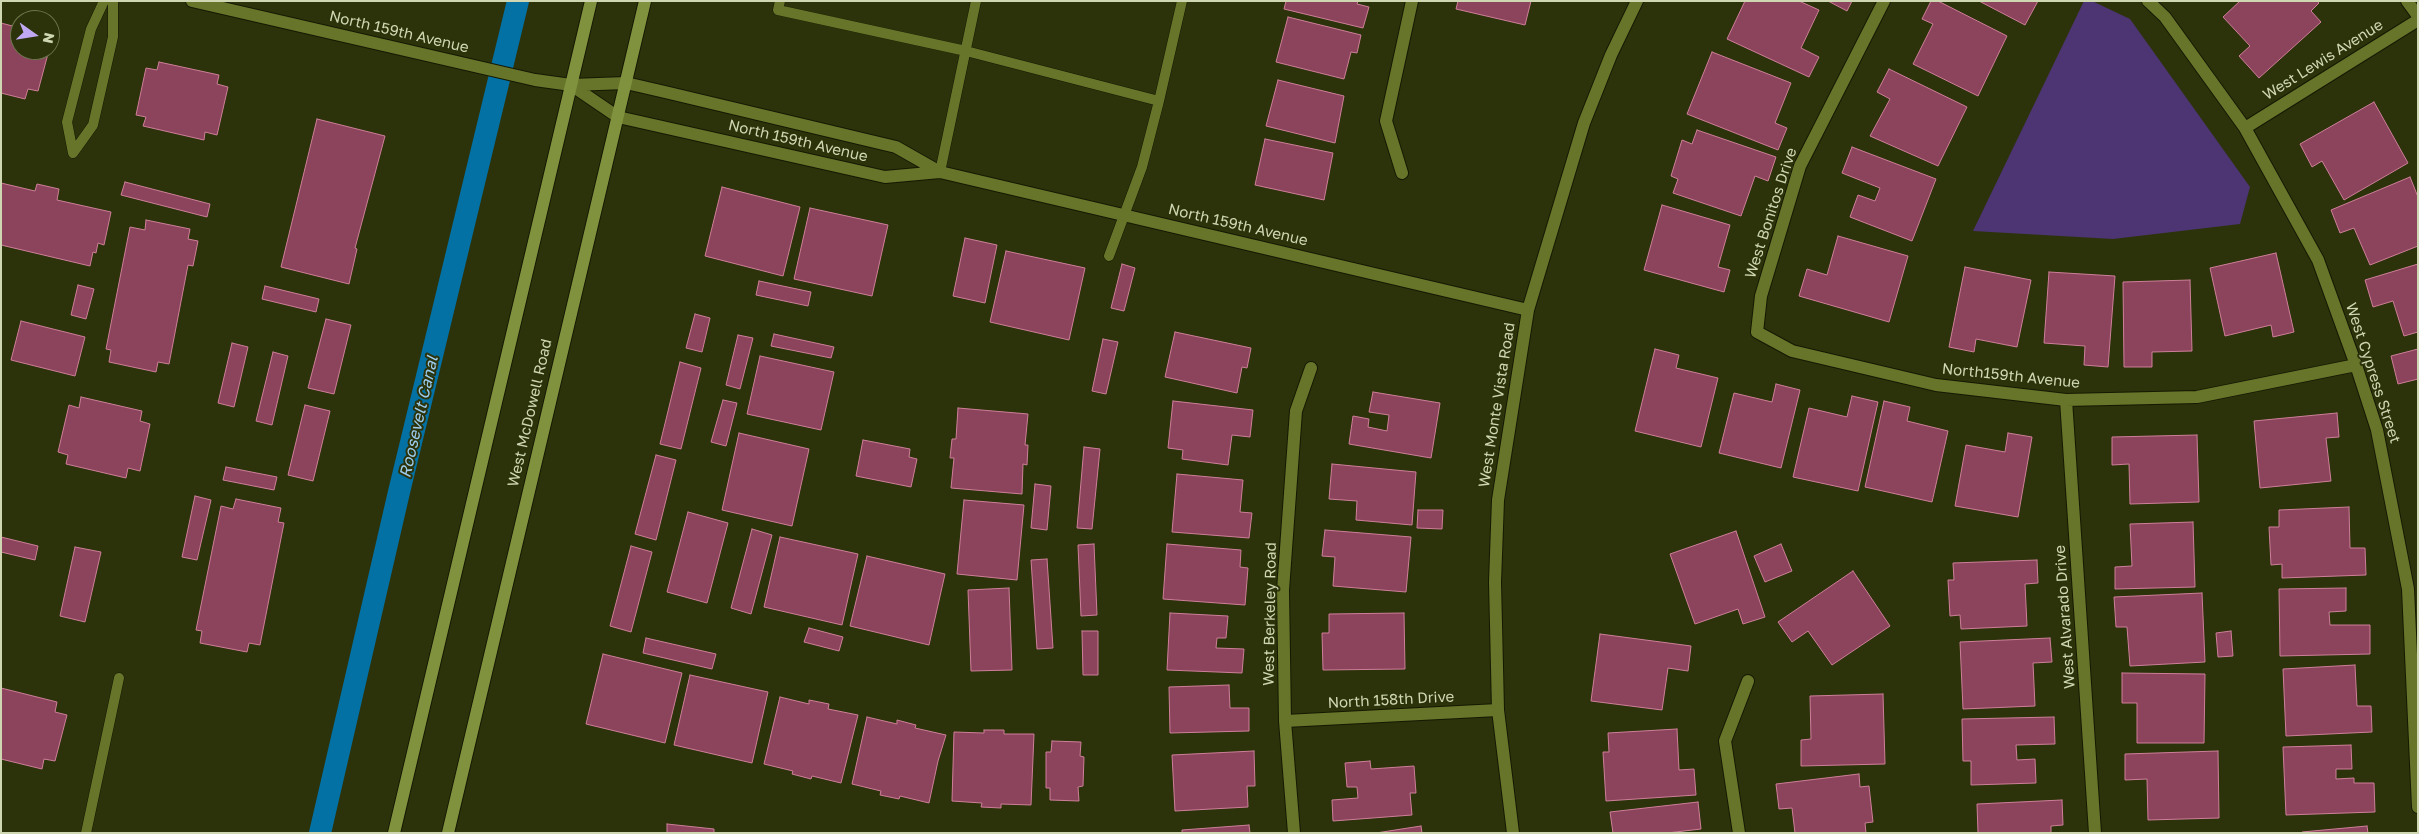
<!DOCTYPE html>
<html>
<head>
<meta charset="utf-8">
<style>
  body { margin:0 }
  #map { position:relative; width:2419px; height:834px; overflow:hidden; background:#2c330a; font-family:"Golos Text",sans-serif }
  canvas { display:block }
  .frame { position:absolute; inset:0; border:2px solid #ced7b2; pointer-events:none }
  .north { position:absolute; left:10px; top:10px; width:50px; height:50px; box-sizing:border-box; background:#2c330a; border:1px solid #6d754d; border-radius:50%; rotate:103deg; font-size:14px; font-weight:700; line-height:20px; text-align:center; color:#ced7b2 }
  .north::after { content:''; display:block; margin:auto; width:18px; height:22px; background:#c1a8f3; clip-path:polygon(50% 0,100% 100%,50% 72%,0 100%) }
</style>
</head>
<body>
<div id="map">
<canvas width="2419" height="834"></canvas>
<div class="frame"></div>
<div class="north">N</div>
</div>
<script>
const ctx = document.querySelector('canvas').getContext('2d');
ctx.lineJoin = 'round';
function paint(path, color) {
  ctx.fillStyle = color;
  ctx.fill(path, 'evenodd');
}
function poly(rows) {
  const path = new Path2D();
  for (const r of rows) {
    path.moveTo(r[0], r[1]);
    for (let i = 2; i < r.length; i += 2) path.lineTo(r[i], r[i + 1]);
  }
  return path;
}
function stroke(path, color, width, dash) {
  ctx.strokeStyle = color;
  ctx.lineWidth = width;
  ctx.lineCap = dash ? 'butt' : 'round';
  ctx.setLineDash(dash || []);
  ctx.stroke(path);
}
function drawText(font, color, halo, rows, align = 'center') {
  ctx.font = font + ' "Golos Text",sans-serif';
  ctx.lineWidth = 4;
  ctx.setLineDash([]);
  ctx.textBaseline = 'middle';
  ctx.strokeStyle = halo;
  ctx.fillStyle = color;
  for (const [text, x, y, turn = 0] of rows) {
    ctx.save();
    ctx.translate(x, y);
    ctx.rotate((+turn || 0) * Math.PI / 180);
    ctx.textAlign = isNaN(turn) ? turn : align;
    if (halo) ctx.strokeText(text, 0, 0);
    ctx.fillText(text, 0, 0);
    ctx.restore();
  }
}
const green = poly([
  [2084,1,2092,1,2130,19,2250,187,2240,224,2113,239,1973,231]
]);
const canal = poly([
  [320,833,399,492,518,1]
]);
const building = poly([
  [1286,1,1358,1,1357,4,1369,7,1363,28,1284,9,1286,1],
  [1458,1,1531,1,1525,25,1456,9,1458,1],
  [1745,1,1799,1,1819,10,1801,48,1819,57,1809,77,1727,39,1745,1],
  [1828,1,1852,1,1847,11,1828,1],
  [1931,1,1938,1,2007,36,1978,96,1913,64,1933,24,1922,19,1931,1],
  [1979,1,2038,1,2025,25,1979,1],
  [2240,1,2317,1,2319,3,2311,11,2321,22,2259,78,2239,56,2250,46,2223,17,2240,1],
  [1288,17,1361,35,1357,53,1351,52,1344,79,1276,62,1288,17],
  [1,23,20,28,20,50,49,50,38,91,28,89,25,99,1,93,1,23],
  [1712,52,1791,83,1775,123,1787,128,1778,150,1687,114,1712,52],
  [159,62,219,75,217,84,228,87,217,135,205,132,204,140,143,126,146,117,136,115,146,68,157,70,159,62],
  [1889,69,1967,107,1938,166,1870,136,1890,99,1877,92,1889,69],
  [1278,80,1344,96,1335,143,1266,126,1278,80],
  [2374,102,2408,163,2344,200,2322,161,2312,167,2300,144,2374,102],
  [317,119,385,136,355,248,357,249,349,284,281,267,317,119],
  [1697,130,1776,157,1768,181,1755,176,1741,216,1673,193,1678,179,1671,176,1682,140,1692,144,1697,130],
  [1265,139,1333,153,1324,200,1255,185,1265,139],
  [1852,147,1936,179,1912,241,1850,217,1858,195,1875,201,1880,188,1842,173,1852,147],
  [2410,177,2418,197,2418,246,2370,265,2354,228,2340,233,2331,210,2410,177],
  [125,182,210,204,207,217,121,195,125,182],
  [1,183,35,191,37,184,59,189,57,200,111,212,104,245,98,243,96,253,93,252,90,266,1,245,1,183],
  [722,187,800,207,783,276,705,256,722,187],
  [1662,205,1730,225,1718,267,1730,270,1724,292,1644,270,1662,205],
  [810,208,888,225,872,296,794,279,810,208],
  [146,220,190,229,188,239,198,241,193,266,188,265,169,364,158,362,156,372,109,362,111,350,106,349,130,227,145,230,146,220],
  [1838,236,1908,256,1889,322,1799,296,1807,269,1827,275,1838,236],
  [965,238,997,245,985,303,953,296,965,238],
  [1006,251,1085,268,1069,340,990,322,1006,251],
  [2276,253,2294,332,2273,337,2271,325,2225,336,2210,268,2276,253],
  [1122,264,1135,268,1124,311,1111,308,1122,264],
  [2418,264,2418,332,2404,336,2393,301,2373,307,2365,280,2418,264],
  [1965,267,2031,280,2017,347,1976,339,1974,352,1949,347,1965,267],
  [2049,272,2115,276,2108,367,2084,365,2085,346,2044,343,2049,272],
  [2190,280,2192,351,2152,352,2152,367,2124,367,2123,282,2190,280],
  [759,281,811,292,808,306,756,295,759,281],
  [78,285,94,289,86,319,71,315,78,285],
  [265,286,319,299,316,312,262,299,265,286],
  [695,314,710,318,702,352,686,348,695,314],
  [326,319,351,325,334,394,308,388,326,319],
  [21,321,85,337,75,376,11,360,21,321],
  [1175,332,1251,348,1247,368,1242,367,1237,393,1165,377,1175,332],
  [774,334,834,347,831,358,771,346,774,334],
  [738,335,753,338,740,389,726,385,738,335],
  [1103,339,1118,342,1106,394,1092,391,1103,339],
  [232,343,248,347,234,407,218,403,232,343],
  [1655,349,1679,355,1676,368,1718,378,1701,447,1635,431,1655,349],
  [2418,349,2418,379,2398,384,2391,356,2418,349],
  [273,352,288,356,272,425,256,421,273,352],
  [760,356,834,372,821,430,747,414,760,356],
  [680,362,701,368,681,449,660,444,680,362],
  [1776,384,1800,390,1781,468,1719,453,1734,393,1772,402,1776,384],
  [1373,392,1440,403,1431,458,1349,444,1353,416,1369,419,1368,427,1387,431,1389,415,1369,412,1373,392],
  [1852,396,1878,402,1858,491,1793,477,1809,408,1847,417,1852,396],
  [81,397,142,411,140,421,150,424,140,471,128,468,126,478,66,464,68,455,58,452,69,405,79,408,81,397],
  [723,400,737,403,726,446,711,442,723,400],
  [1173,401,1253,410,1250,437,1232,435,1228,465,1182,459,1183,450,1168,448,1173,401],
  [1884,401,1910,407,1907,421,1948,431,1932,502,1865,487,1884,401],
  [305,405,330,411,313,481,288,475,305,405],
  [958,408,1028,414,1025,445,1028,445,1027,465,1023,464,1022,494,951,488,954,458,950,458,952,439,956,439,958,408],
  [2337,413,2339,437,2326,438,2331,481,2260,488,2254,421,2337,413],
  [739,433,809,449,792,526,722,510,739,433],
  [2008,433,2032,437,2018,517,1955,506,1966,445,2005,452,2008,433],
  [2197,435,2199,502,2130,504,2129,464,2112,465,2112,437,2197,435],
  [863,440,910,449,909,457,917,459,911,487,856,476,863,440],
  [1084,447,1100,449,1092,529,1077,528,1084,447],
  [656,455,676,460,656,540,635,534,656,455],
  [1332,464,1416,472,1412,525,1356,520,1357,501,1329,499,1332,464],
  [226,467,277,477,274,490,223,480,226,467],
  [1177,474,1243,480,1240,512,1252,513,1249,538,1172,532,1177,474],
  [1035,484,1051,486,1047,530,1031,528,1035,484],
  [195,496,211,500,197,560,182,557,195,496],
  [236,499,281,508,278,522,284,523,260,645,249,643,247,652,200,643,202,631,196,630,221,506,233,509,236,499],
  [964,500,1024,505,1017,580,957,574,964,500],
  [2349,507,2350,548,2365,548,2366,575,2282,578,2282,564,2271,565,2269,527,2279,527,2279,510,2349,507],
  [1418,510,1443,510,1442,529,1417,528,1418,510],
  [688,512,728,523,707,603,667,592,688,512],
  [2193,522,2195,587,2115,589,2115,567,2132,566,2130,524,2193,522],
  [752,529,772,535,751,614,731,608,752,529],
  [1325,530,1411,537,1406,592,1333,586,1335,557,1322,556,1325,530],
  [1736,531,1765,617,1743,624,1738,609,1695,624,1670,554,1736,531],
  [1,537,38,546,35,560,1,552,1,537],
  [780,537,858,554,842,625,764,607,780,537],
  [1094,544,1097,615,1081,616,1078,545,1094,544],
  [1167,544,1241,550,1240,567,1248,568,1245,605,1163,599,1167,544],
  [1781,544,1792,571,1765,582,1754,556,1781,544],
  [631,546,652,552,631,632,610,626,631,546],
  [75,547,101,552,85,622,60,616,75,547],
  [867,556,945,574,929,645,850,626,867,556],
  [1047,559,1053,648,1037,649,1031,560,1047,559],
  [2037,560,2038,583,2025,584,2027,626,1961,629,1960,615,1950,616,1948,580,1954,580,1953,563,2037,560],
  [1853,571,1890,626,1832,665,1808,631,1792,642,1778,622,1853,571],
  [1009,588,1012,670,971,671,968,590,1009,588],
  [2346,588,2346,611,2329,612,2330,625,2370,625,2370,654,2280,656,2279,589,2346,588],
  [2202,593,2205,662,2130,666,2127,627,2116,627,2114,597,2202,593],
  [1170,613,1228,616,1226,638,1217,638,1216,648,1244,649,1242,673,1167,670,1170,613],
  [1404,613,1405,669,1323,670,1322,633,1329,633,1329,614,1404,613],
  [809,628,843,637,839,651,804,642,809,628],
  [1082,631,1098,631,1098,675,1083,675,1082,631],
  [2231,631,2233,656,2218,657,2216,633,2231,631],
  [1600,634,1691,646,1688,671,1668,668,1662,710,1591,701,1600,634],
  [646,638,716,654,712,669,643,653,646,638],
  [2050,638,2052,662,2033,663,2035,706,1963,709,1960,642,2050,638],
  [603,654,682,673,665,743,586,724,603,654],
  [2355,665,2357,706,2371,706,2372,732,2286,736,2283,669,2355,665],
  [2122,673,2205,674,2204,743,2137,743,2137,703,2122,703,2122,673],
  [690,675,768,692,752,763,674,745,690,675],
  [1229,685,1230,708,1249,708,1249,731,1170,733,1169,687,1229,685],
  [1,688,57,702,55,712,67,715,55,761,44,759,42,769,1,759,1,688],
  [1883,694,1885,764,1801,766,1801,740,1811,739,1810,696,1883,694],
  [780,697,809,704,809,700,829,704,828,709,858,715,841,783,812,776,811,779,792,774,793,771,764,764,780,697],
  [867,717,897,724,897,720,916,725,915,728,946,735,938,761,929,803,900,796,899,799,880,795,881,791,852,784,867,717],
  [2054,717,2055,744,2016,745,2017,760,2035,759,2036,783,1971,785,1971,761,1963,761,1962,719,2054,717],
  [1677,729,1679,770,1694,769,1696,795,1606,801,1603,752,1609,752,1608,733,1677,729],
  [984,730,1004,730,1004,734,1034,734,1031,805,1001,804,1001,808,981,807,982,803,952,801,954,732,984,733,984,730],
  [1052,741,1081,742,1080,756,1084,757,1083,786,1078,787,1079,801,1050,800,1050,788,1046,788,1046,752,1051,752,1052,741],
  [2351,745,2352,769,2336,769,2336,779,2354,778,2354,783,2374,783,2375,812,2286,815,2283,747,2351,745],
  [1254,751,1255,786,1247,786,1248,807,1175,811,1172,755,1254,751],
  [2218,751,2219,818,2148,820,2147,779,2125,780,2125,754,2218,751],
  [1370,761,1371,769,1414,766,1416,793,1410,793,1412,815,1333,821,1332,800,1358,798,1357,787,1347,787,1345,763,1370,761],
  [1859,774,1860,787,1869,786,1873,822,1865,823,1866,833,1795,833,1792,808,1779,809,1776,784,1859,774],
  [2062,800,2063,825,2051,826,2051,833,1978,833,1977,804,2062,800],
  [1698,802,1701,829,1667,833,1613,833,1610,812,1698,802],
  [667,824,714,829,714,833,667,833,667,824],
  [1249,825,1250,833,1182,833,1182,830,1249,825],
  [1421,826,1422,833,1376,833,1421,826],
  [2367,826,2368,833,2302,833,2302,832,2367,826]
]);
const lane = poly([
  [104,1,91,29,67,122,73,153,93,125,113,37,113,1],
  [780,1,778,10,966,51,1159,101,1142,167,1109,256],
  [1159,101,1182,1],
  [940,172,976,1],
  [86,833,119,678]
]);
const street = poly([
  [1884,1,1800,166,1761,296,1757,332,1792,351,1936,385,2066,400,2197,397,2356,365],
  [2148,1,2165,17,2245,128,2318,260,2356,365,2377,430,2408,589,2418,807],
  [2407,1,2418,16],
  [2245,128,2418,20],
  [1402,173,1386,121,1412,1],
  [2066,400,2095,833],
  [1285,721,1498,710],
  [1294,833,1285,721,1283,590,1296,411,1311,368],
  [1739,833,1725,741,1748,681]
]);
const secondary = poly([
  [192,1,535,80,571,85,626,83,665,92,896,147,940,172,1528,310],
  [571,85,618,117,885,177,940,172],
  [1513,833,1498,710,1495,582,1498,500,1528,310,1584,123,1611,55,1637,1]
]);
const primary = poly([
  [394,833,591,1],
  [448,833,645,1]
]);
const streetNames = [
  ["North 159th Avenue",399,32,13],
  ["West Lewis Avenue",2323,60,-32],
  ["North 159th Avenue",798,141,13],
  ["West Bonitos Drive",1771,213,-72],
  ["North 159th Avenue",1238,225,13],
  ["West Cypress Street",2373,373,72],
  ["North159th Avenue",2011,376,6],
  ["West Monte Vista Road",1497,405,-81],
  ["West McDowell Road",530,413,-77],
  ["West Berkeley Road",1270,614,-89],
  ["West Alvarado Drive",2065,617,-94],
  ["North 158th Drive",1391,700,-3]
];
const waterNames = [
  ["Roosevelt Canal",419,417,-77]
];
paint(green, '#4c3572');
stroke(canal, '#0471a5', 22);
paint(building, '#8c445d');
stroke(building, '#ce7f99', 1);
stroke(lane, '#151903', 11);
stroke(street, '#151903', 14);
stroke(secondary, '#151903', 14);
stroke(primary, '#151903', 14);
stroke(lane, '#667529', 10);
stroke(street, '#667529', 12);
stroke(secondary, '#667529', 12);
stroke(primary, '#81923f', 12);
drawText('15px', '#ced7b2', '#2c330a', streetNames);
drawText('italic 16px', '#9ccdf0', '#2c330a', waterNames);
</script>
</body>
</html>
